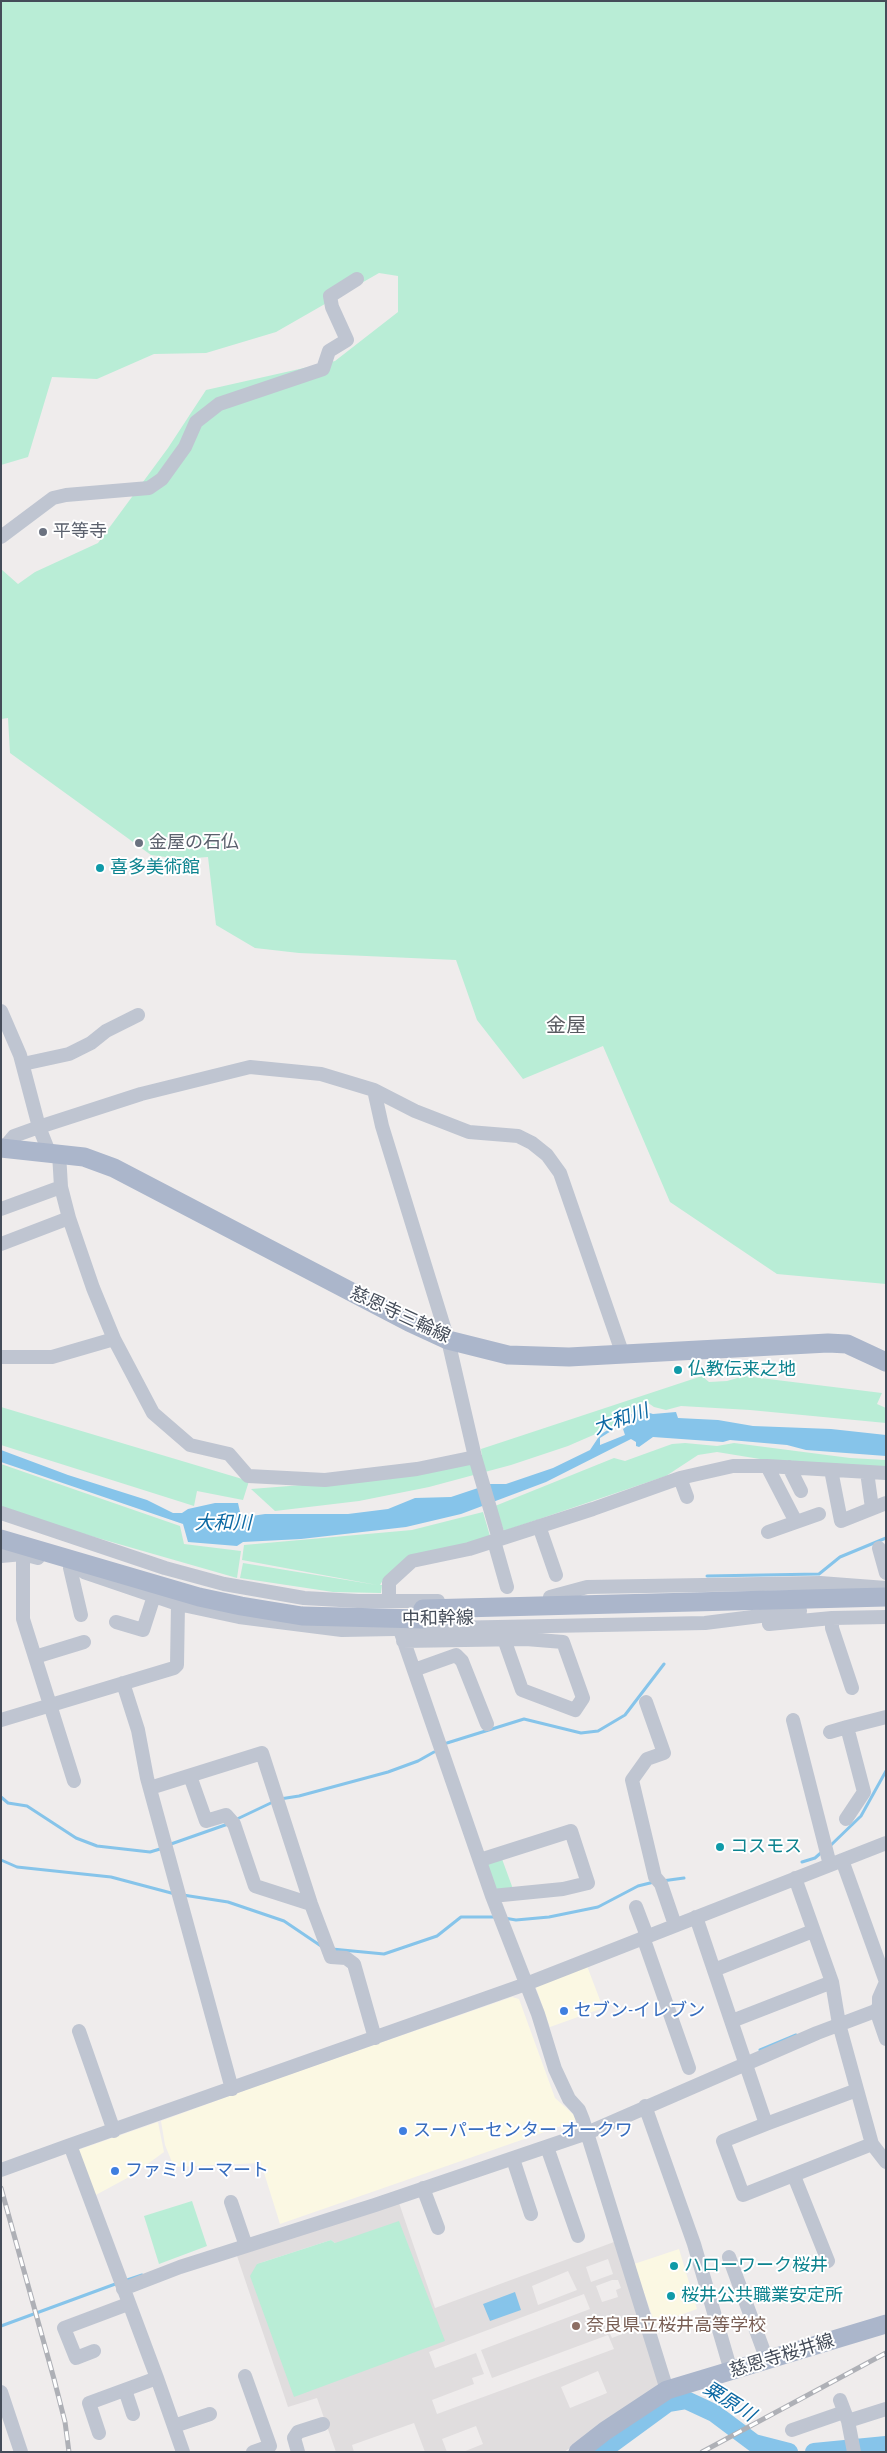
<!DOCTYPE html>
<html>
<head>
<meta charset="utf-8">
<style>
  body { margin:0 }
  #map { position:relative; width:887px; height:2453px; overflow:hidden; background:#efecec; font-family:"PT Sans Narrow",sans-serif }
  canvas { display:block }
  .frame { position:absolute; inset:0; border:2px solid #444c59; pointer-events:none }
</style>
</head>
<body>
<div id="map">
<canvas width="887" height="2453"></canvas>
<div class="frame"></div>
</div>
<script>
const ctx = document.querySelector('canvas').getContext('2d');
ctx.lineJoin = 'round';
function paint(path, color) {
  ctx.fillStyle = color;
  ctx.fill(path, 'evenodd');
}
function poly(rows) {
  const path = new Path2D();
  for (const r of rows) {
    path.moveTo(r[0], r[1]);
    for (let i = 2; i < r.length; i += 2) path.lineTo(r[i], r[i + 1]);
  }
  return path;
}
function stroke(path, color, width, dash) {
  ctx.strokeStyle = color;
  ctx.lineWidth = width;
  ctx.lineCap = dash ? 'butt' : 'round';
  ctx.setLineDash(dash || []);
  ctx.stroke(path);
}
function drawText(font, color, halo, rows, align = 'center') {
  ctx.font = font + ' "PT Sans Narrow","Noto Sans JP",sans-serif';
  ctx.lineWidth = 4;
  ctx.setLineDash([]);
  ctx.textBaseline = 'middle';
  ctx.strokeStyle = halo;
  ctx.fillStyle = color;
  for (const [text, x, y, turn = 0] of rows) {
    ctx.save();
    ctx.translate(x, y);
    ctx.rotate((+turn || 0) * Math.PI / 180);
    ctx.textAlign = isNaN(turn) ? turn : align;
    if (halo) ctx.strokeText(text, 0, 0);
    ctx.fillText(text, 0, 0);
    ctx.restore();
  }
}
const commercial = poly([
  [587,1966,603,2008,550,2027,535,1985],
  [512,1997,519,1999,555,2098,574,2115,576,2121,280,2224,261,2163,174,2167,165,2145,161,2121,265,2083],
  [158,2122,164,2152,131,2176,92,2197,78,2150],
  [679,2249,697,2309,655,2324,634,2264]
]);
const education = poly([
  [398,2200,435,2308,614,2242,661,2387,564,2452,463,2452,483,2444,476,2426,442,2439,447,2452,425,2452,414,2423,352,2445,354,2452,336,2452,317,2398,288,2407,236,2253],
  [331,2240,335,2243,257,2264],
  [608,2259,613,2274,591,2282,586,2267],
  [568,2271,577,2290,538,2305,532,2286],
  [612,2280,618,2280,621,2288,616,2290,618,2297,602,2302,596,2286],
  [584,2294,590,2309,481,2350,492,2378,608,2335,614,2349,437,2414,432,2400,474,2384,472,2378,484,2374,476,2353,435,2368,429,2352],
  [630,2315,635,2329,612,2338,606,2324],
  [598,2371,607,2393,570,2408,561,2387]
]);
const green = poly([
  [1,1,886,1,886,1284,777,1274,670,1202,603,1046,523,1079,477,1020,456,960,299,953,255,948,216,925,208,857,180,859,151,855,10,753,8,718,1,719,1,569,18,584,35,572,98,543,168,448,206,390,335,361,398,312,398,276,379,273,276,332,206,353,154,354,97,379,52,377,28,457,1,465],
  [702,1376,709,1382,727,1381,744,1376,882,1393,877,1404,886,1408,886,1423,750,1410,681,1406,666,1410,654,1407,644,1400,639,1407,614,1426,568,1446,511,1465,429,1487,359,1501,275,1511,251,1489,328,1483,482,1457,481,1449],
  [1,1407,249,1481,243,1500,197,1491,194,1506,1,1445],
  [685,1443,717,1446,734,1443,850,1458,886,1460,886,1469,760,1459,717,1452,698,1455,666,1476,504,1531,495,1506,614,1458,625,1461,672,1444],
  [1,1464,180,1526,184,1544,241,1551,237,1578,28,1518,1,1506],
  [483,1512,490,1536,383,1580,380,1585,382,1585,381,1593,333,1592,240,1578,243,1563,377,1585,242,1560,244,1545,412,1530],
  [502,1859,513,1889,498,1890,492,1885,488,1864],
  [192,2201,207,2246,159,2264,144,2216],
  [399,2221,445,2341,294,2397,250,2276,257,2264,331,2240,335,2243]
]);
const water = poly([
  [642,1407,643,1411,653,1414,676,1412,678,1418,718,1420,753,1426,831,1429,886,1435,886,1456,806,1450,787,1445,730,1440,723,1442,653,1437,639,1447,636,1446,636,1442,631,1439,546,1482,461,1514,406,1527,301,1539,243,1542,237,1546,188,1542,183,1524,1,1462,1,1450,68,1475,147,1500,173,1513,182,1513,188,1509,215,1503,238,1503,240,1512,245,1517,265,1514,348,1514,388,1509,415,1498,451,1497,490,1484,506,1484,553,1468,590,1450,600,1435],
  [634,1421,623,1429,625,1435,600,1445,600,1438,624,1423],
  [515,2292,521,2310,490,2321,483,2304]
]);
const stream = poly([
  [707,1576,819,1574,840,1557,886,1538],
  [447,1743,524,1719,581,1733,598,1731,625,1715,664,1664],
  [1,1797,8,1803,27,1806,76,1838,97,1846,150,1852,160,1849],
  [280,1799,299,1796,388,1772,418,1761,434,1752],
  [235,1820,275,1801],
  [171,1844,228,1824],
  [830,1846,861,1816,886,1771],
  [1,1860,17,1867,111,1877,175,1894],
  [802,1862,815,1858,823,1851],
  [662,1881,684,1878],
  [183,1895,228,1902,284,1921,321,1946],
  [504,1918,516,1920,549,1917,598,1907,638,1886,654,1882],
  [332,1949,384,1954,437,1936,461,1917,496,1917],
  [760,2050,796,2035],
  [124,2281,142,2275],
  [1,2326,118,2283]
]);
const river = poly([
  [601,2452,668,2403,686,2400,714,2413,754,2443,789,2452],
  [814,2452,886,2445]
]);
const minor = poly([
  [1,537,53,498,66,495,149,488,162,479,185,447,196,422,219,404,323,369,329,351,347,340,332,307,330,296,357,279],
  [1,1011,20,1055,39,1127,49,1152],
  [23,1064,69,1054,91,1043,106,1031,138,1015],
  [374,1090,382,1126,448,1340,475,1457,499,1539],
  [4,1148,14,1136,39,1127,141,1094,250,1067,321,1074,374,1090,415,1111,469,1132,518,1136,532,1143,547,1155,560,1173,623,1355],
  [1,1209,61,1187],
  [1,1244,69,1218],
  [114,1339,153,1413,190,1445,229,1454,248,1476,325,1480,417,1469,475,1457],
  [1,1357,52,1357,114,1339,93,1288,69,1218,61,1187,59,1153],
  [767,1466,796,1522],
  [789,1467,801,1491],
  [831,1470,841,1521,886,1503],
  [867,1472,872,1508],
  [680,1478,687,1497],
  [1,1513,165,1568,224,1584,304,1598,358,1601,438,1601],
  [539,1526,556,1575],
  [768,1532,819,1514],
  [494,1541,507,1587],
  [879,1548,886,1573],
  [16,1553,23,1554,23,1619,74,1781],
  [1,1556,23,1554,38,1558],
  [70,1568,81,1615],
  [84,1572,178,1604,239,1617,342,1630,705,1623,800,1611],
  [550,1597,587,1587,820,1583,886,1588],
  [389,1601,389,1582,412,1561,469,1549,593,1509,680,1478,733,1466,767,1466,886,1473],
  [832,1618,832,1628,852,1688],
  [116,1622,143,1630,154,1596],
  [769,1624,832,1618,886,1617],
  [400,1630,492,1896,538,2014,555,2069,569,2099,579,2110,583,2120,667,2390],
  [403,1641,526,1639,563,1642,583,1698,575,1710,522,1690,504,1639],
  [35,1657,84,1642],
  [414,1670,456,1655,462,1661,487,1724],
  [123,1683,138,1730,147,1778,232,2089],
  [646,1702,664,1753,647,1759,632,1780,655,1877,661,1884,675,1925],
  [1,1720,174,1668,177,1665,178,1604],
  [793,1720,830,1865],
  [830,1732,847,1727],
  [190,1776,206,1821,226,1815,234,1824,255,1886,311,1904],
  [150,1788,262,1753,311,1904,331,1957,346,1958,354,1964,375,2038],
  [846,1819,864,1792,847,1727,886,1717],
  [480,1860,571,1831,588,1883,563,1889,492,1896],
  [842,1860,886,1982,879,1998,879,2009],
  [795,1878,832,1982,839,2024,872,2144,886,2162],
  [636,1907,647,1936],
  [696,1917,766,2124,723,2141,743,2195,872,2144],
  [643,1937,689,2068],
  [714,1970,813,1931],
  [876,2010,886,2039],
  [732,2021,832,1982],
  [79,2031,114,2131],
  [645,2106,694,2244,731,2371],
  [766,2124,857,2090],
  [547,2147,578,2236],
  [513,2159,531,2214],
  [1,2170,70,2145],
  [794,2176,828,2261],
  [423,2188,438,2228],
  [231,2202,246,2246],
  [729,2257,767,2360],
  [123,2289,180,2267,375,2205,587,2133,817,2033,886,2007],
  [94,2351,76,2358,64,2328,128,2304],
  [245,2376,270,2446,253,2452],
  [125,2390,133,2414],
  [1,2392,21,2452],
  [840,2400,848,2421,854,2452],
  [848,2421,886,2409],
  [174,2426,210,2414],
  [792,2430,844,2412],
  [99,2433,89,2403,157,2378],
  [183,2452,157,2378,70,2145,526,1984,886,1843],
  [298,2452,294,2438,298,2432,323,2424]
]);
const major = poly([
  [1,1148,84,1157,114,1168,409,1322,448,1340,508,1355,569,1357,828,1343,847,1344,886,1362],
  [423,1609,886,1597],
  [578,2452,605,2431,667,2390,886,2324]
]);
const rail = poly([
  [1,2188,54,2379,65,2422,69,2452],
  [702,2452,886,2353]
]);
const majorBridge = poly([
  [1,1539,199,1597,241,1606,302,1616,423,1619]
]);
const markers = [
  [43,532,5,"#6b7280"],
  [139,843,5,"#6b7280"],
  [100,868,5,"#0f9aa8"],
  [678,1370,5,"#0f9aa8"],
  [720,1847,5,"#0f9aa8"],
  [564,2011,5,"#3f7fe0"],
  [403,2131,5,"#3f7fe0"],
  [115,2171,5,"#3f7fe0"],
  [674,2266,5,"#0f9aa8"],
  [671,2296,5,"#0f9aa8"],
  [576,2326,5,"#8d6e63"]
];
const worshipNames = [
  ["平等寺",53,532],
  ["金屋の石仏",149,843]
];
const cultureNames = [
  ["喜多美術館",110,868],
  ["仏教伝来之地",688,1370],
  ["コスモス",730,1847],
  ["ハローワーク桜井",684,2266],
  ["桜井公共職業安定所",681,2296]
];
const streetNames = [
  ["慈恩寺三輪線",400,1315,25],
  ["中和幹線",438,1619,-1],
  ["慈恩寺桜井線",782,2356,-17]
];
const shopNames = [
  ["セブン-イレブン",574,2011],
  ["スーパーセンター オークワ",413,2131],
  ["ファミリーマート",125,2171]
];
const educationNames = [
  ["奈良県立桜井高等学校",586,2326]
];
const waterNames = [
  ["大和川",621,1420,-19],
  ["大和川",223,1524],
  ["粟原川",729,2402,32]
];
const quarterNames = [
  ["金屋",566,1026]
];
paint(commercial, '#fbf8e3');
paint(education, '#e0ddde');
paint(green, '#b9edd6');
paint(water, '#86c4ea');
stroke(stream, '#86c4ea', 3);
stroke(river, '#86c4ea', 18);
stroke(minor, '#bfc5d1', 14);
stroke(major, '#abb6cb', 19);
stroke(rail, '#aeb0b6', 5);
stroke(rail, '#fff', 3, [9]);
stroke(majorBridge, '#abb6cb', 19);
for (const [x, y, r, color] of markers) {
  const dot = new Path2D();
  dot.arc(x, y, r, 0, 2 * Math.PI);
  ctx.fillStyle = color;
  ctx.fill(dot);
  stroke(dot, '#fff', 2);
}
drawText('18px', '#5b616d', '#fff', worshipNames, 'left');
drawText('18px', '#0d838f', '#fff', cultureNames, 'left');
drawText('18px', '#444c59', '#fff', streetNames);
drawText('18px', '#366cbe', '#fff', shopNames, 'left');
drawText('18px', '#785e54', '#fff', educationNames, 'left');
drawText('italic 19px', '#0d69a3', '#fff', waterNames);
drawText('20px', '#595b61', '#fff', quarterNames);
</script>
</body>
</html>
